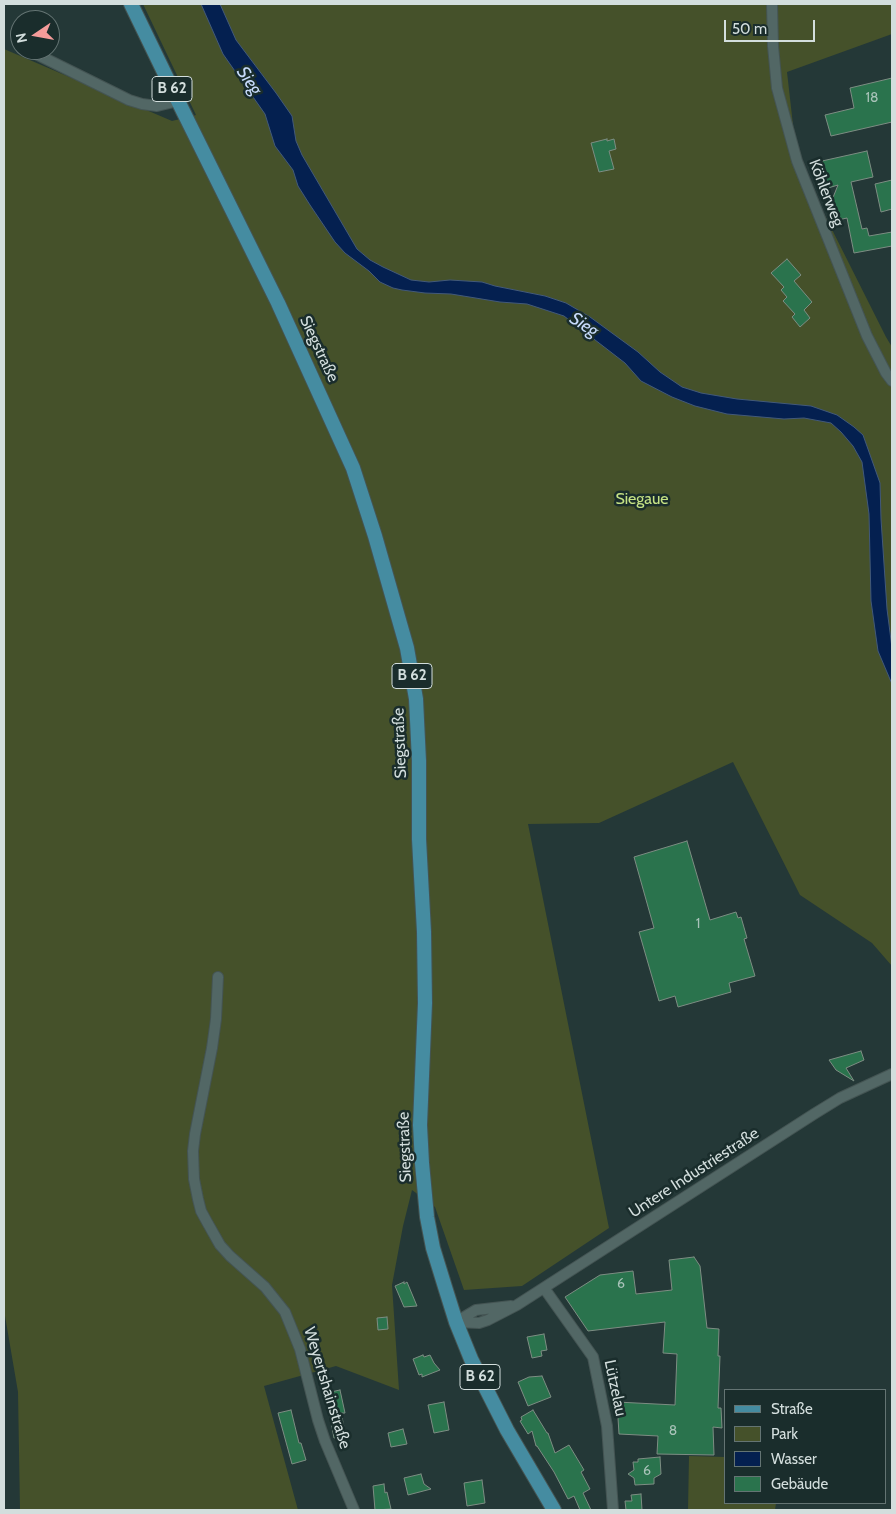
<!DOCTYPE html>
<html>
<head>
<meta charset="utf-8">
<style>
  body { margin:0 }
  #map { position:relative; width:896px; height:1514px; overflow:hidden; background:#243837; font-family:Cabin,sans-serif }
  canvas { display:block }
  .frame { position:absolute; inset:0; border:5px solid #d3dedd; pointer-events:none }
  .legend { position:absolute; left:724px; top:1389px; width:162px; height:115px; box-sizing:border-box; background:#1a2d2c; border:1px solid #647473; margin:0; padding:6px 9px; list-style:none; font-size:15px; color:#d3dedd }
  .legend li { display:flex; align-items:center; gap:10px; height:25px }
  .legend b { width:25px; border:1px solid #647473 }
  .north { position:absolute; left:10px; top:10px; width:50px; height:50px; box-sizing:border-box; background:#1a2d2c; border:1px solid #647473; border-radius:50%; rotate:258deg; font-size:14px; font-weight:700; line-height:20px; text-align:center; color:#d3dedd }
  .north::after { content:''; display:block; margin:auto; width:18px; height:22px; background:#f59b9a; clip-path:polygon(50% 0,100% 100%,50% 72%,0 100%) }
  .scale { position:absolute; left:724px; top:20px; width:91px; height:22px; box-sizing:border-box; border:2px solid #d3dedd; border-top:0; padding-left:6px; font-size:15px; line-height:18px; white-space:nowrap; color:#d3dedd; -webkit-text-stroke:4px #1a2d2c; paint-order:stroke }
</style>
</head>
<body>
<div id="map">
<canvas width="896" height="1514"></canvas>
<div class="frame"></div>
<ul class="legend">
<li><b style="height:6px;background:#458ca1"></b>Straße</li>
<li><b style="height:14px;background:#45512a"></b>Park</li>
<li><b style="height:14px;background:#042050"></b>Wasser</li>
<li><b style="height:14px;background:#2a734d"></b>Gebäude</li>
</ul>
<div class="north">N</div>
<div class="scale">50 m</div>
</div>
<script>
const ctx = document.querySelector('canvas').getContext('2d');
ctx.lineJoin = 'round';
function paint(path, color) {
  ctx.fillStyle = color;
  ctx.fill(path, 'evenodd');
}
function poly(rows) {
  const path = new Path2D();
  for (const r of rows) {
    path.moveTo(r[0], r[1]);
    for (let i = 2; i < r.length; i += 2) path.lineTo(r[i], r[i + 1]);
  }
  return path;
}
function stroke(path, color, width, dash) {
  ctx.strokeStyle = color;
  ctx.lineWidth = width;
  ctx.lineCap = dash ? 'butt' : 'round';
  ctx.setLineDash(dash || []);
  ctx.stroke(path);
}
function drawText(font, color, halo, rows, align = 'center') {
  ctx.font = font + ' Cabin,sans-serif';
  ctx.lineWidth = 5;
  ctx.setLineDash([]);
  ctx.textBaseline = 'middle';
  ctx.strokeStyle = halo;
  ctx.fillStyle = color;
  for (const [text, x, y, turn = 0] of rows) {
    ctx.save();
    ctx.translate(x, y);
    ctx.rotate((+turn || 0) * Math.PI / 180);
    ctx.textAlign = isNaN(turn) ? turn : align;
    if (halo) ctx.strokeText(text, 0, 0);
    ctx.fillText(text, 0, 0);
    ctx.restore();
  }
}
const green = poly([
  [143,4,892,4,892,34,787,72,797,160,886,337,892,347,892,648,879,652,892,684,892,966,872,943,800,895,733,762,599,823,528,824,609,1228,522,1286,464,1290,435,1207,412,1190,403,1226,392,1285,399,1390,336,1366,264,1386,298,1510,20,1510,18,1392,4,1310,4,49,172,121,196,115],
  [689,1456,725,1457,725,1503,776,1503,775,1510,688,1510]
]);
const water = poly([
  [201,4,220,4,236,40,276,93,292,116,296,141,302,155,333,208,357,249,370,260,383,267,411,280,429,282,450,280,482,282,495,286,545,296,566,303,590,317,638,352,660,372,682,387,701,393,737,399,811,406,837,415,854,427,863,435,880,483,881,519,887,609,892,648,892,684,878,651,871,601,869,514,862,462,853,446,841,432,831,423,804,418,784,419,727,414,695,406,672,397,641,381,625,363,564,316,527,304,500,302,451,294,425,293,402,290,393,288,380,282,369,271,345,253,335,242,310,205,298,186,293,170,275,146,265,114,223,54,201,4]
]);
const building = poly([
  [892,78,892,122,831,136,825,115,854,108,850,88,892,78],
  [607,139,607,141,614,139,616,149,609,151,614,169,599,172,591,143,607,139],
  [867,151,873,177,851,182,862,229,867,228,869,236,892,232,892,246,854,253,847,218,838,220,836,211,834,210,832,200,838,185,828,188,822,161,867,151],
  [892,180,892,209,881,212,875,184,892,180],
  [787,259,801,275,794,281,812,302,804,310,810,318,800,327,792,317,795,314,783,301,787,297,781,290,784,287,771,273,787,259],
  [687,841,710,920,736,912,738,918,741,917,747,938,744,939,755,976,729,983,731,992,678,1007,675,996,659,1001,639,932,654,928,634,857,687,841],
  [861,1051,864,1060,846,1068,854,1081,836,1070,829,1060,861,1051],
  [694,1257,700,1266,707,1328,719,1329,718,1356,720,1356,718,1408,721,1408,722,1428,713,1427,714,1455,657,1454,658,1436,619,1434,617,1402,675,1405,677,1354,663,1353,665,1322,588,1331,565,1297,600,1275,633,1271,636,1294,672,1290,669,1260,694,1257],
  [404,1282,404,1284,407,1282,417,1306,404,1307,395,1286,404,1282],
  [387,1317,388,1329,378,1330,377,1318,387,1317],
  [544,1334,547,1350,541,1351,542,1356,532,1358,527,1337,544,1334],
  [423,1355,424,1357,430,1355,434,1363,440,1370,422,1377,422,1374,419,1375,413,1359,423,1355],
  [542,1376,551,1397,528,1406,518,1382,529,1377,542,1376],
  [340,1390,345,1413,341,1413,346,1436,334,1438,326,1393,340,1390],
  [444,1402,449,1430,434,1433,428,1405,444,1402],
  [291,1410,299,1443,301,1443,306,1460,292,1464,278,1413,291,1410],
  [533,1410,547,1433,548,1433,555,1453,569,1445,584,1470,581,1472,590,1489,583,1493,591,1510,580,1510,574,1496,568,1499,554,1472,537,1446,536,1446,532,1431,528,1434,520,1421,522,1420,521,1417,533,1410],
  [403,1429,407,1444,391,1447,388,1433,403,1429],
  [660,1457,661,1474,654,1478,654,1484,635,1485,634,1478,628,1474,634,1470,633,1462,638,1462,638,1459,660,1457],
  [421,1474,424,1484,431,1489,408,1495,404,1478,421,1474],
  [482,1480,485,1503,467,1506,464,1483,482,1480],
  [384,1484,385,1493,387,1492,391,1509,375,1510,373,1486,384,1484],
  [641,1494,642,1510,626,1510,625,1501,632,1501,631,1495,641,1494]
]);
const minor = poly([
  [772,4,773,46,777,88,797,161,867,336,886,373,892,381],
  [28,50,129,100,142,104,157,106,178,101],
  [218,977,216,1019,212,1048,195,1134,193,1151,194,1179,198,1199,201,1211,207,1222,220,1245,230,1256,265,1287,285,1312,300,1349,318,1420,325,1441,354,1510],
  [544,1288,593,1357,607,1426,613,1510],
  [456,1322,479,1323,488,1320,517,1305,814,1114,840,1098,892,1074],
  [456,1322,476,1310,511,1306]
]);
const primary = poly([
  [131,4,178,101,278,303,353,468,375,536,407,648,416,699,419,761,419,839,424,932,425,1003,420,1125,422,1163,427,1217,433,1248,445,1287,456,1322,471,1359,507,1430,554,1510]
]);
const numberNames = [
  ["18",872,98],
  ["1",698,924],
  ["6",621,1284],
  ["8",673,1431],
  ["6",647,1471]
];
const shields = [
  [172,89,40],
  [412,676,40],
  [480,1377,40]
];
const shieldNames = [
  ["B 62",172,89],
  ["B 62",412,676],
  ["B 62",480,1377]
];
const streetNames = [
  ["Köhlerweg",826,193,69],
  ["Siegstraße",319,349,65],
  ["Siegstraße",400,743,-92],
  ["Siegstraße",405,1147,-92],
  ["Untere Industriestraße",694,1173,-33],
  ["Weyertshainstraße",327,1388,73],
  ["Lützelau",615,1388,78]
];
const parkNames = [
  ["Siegaue",642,499]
];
const waterNames = [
  ["Sieg",249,81,56],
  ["Sieg",584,325,33]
];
paint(green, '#45512a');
paint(water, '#042050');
stroke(water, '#42597a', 1);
paint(building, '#2a734d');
stroke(building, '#7d8d83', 1);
stroke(minor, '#445453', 12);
stroke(primary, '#445453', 16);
stroke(minor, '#526765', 10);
stroke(primary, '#458ca1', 14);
drawText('14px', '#a9c3b9', null, numberNames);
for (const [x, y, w] of shields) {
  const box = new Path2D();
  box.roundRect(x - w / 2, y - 12.5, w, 25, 4);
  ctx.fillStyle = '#1a2d2c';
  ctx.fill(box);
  stroke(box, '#d3dedd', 1);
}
drawText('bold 15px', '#d3dedd', null, shieldNames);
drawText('16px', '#d3dedd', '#1a2d2c', streetNames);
drawText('16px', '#c6e385', '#1a2d2c', parkNames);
drawText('italic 18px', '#c7dbfb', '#1a2d2c', waterNames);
</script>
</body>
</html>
